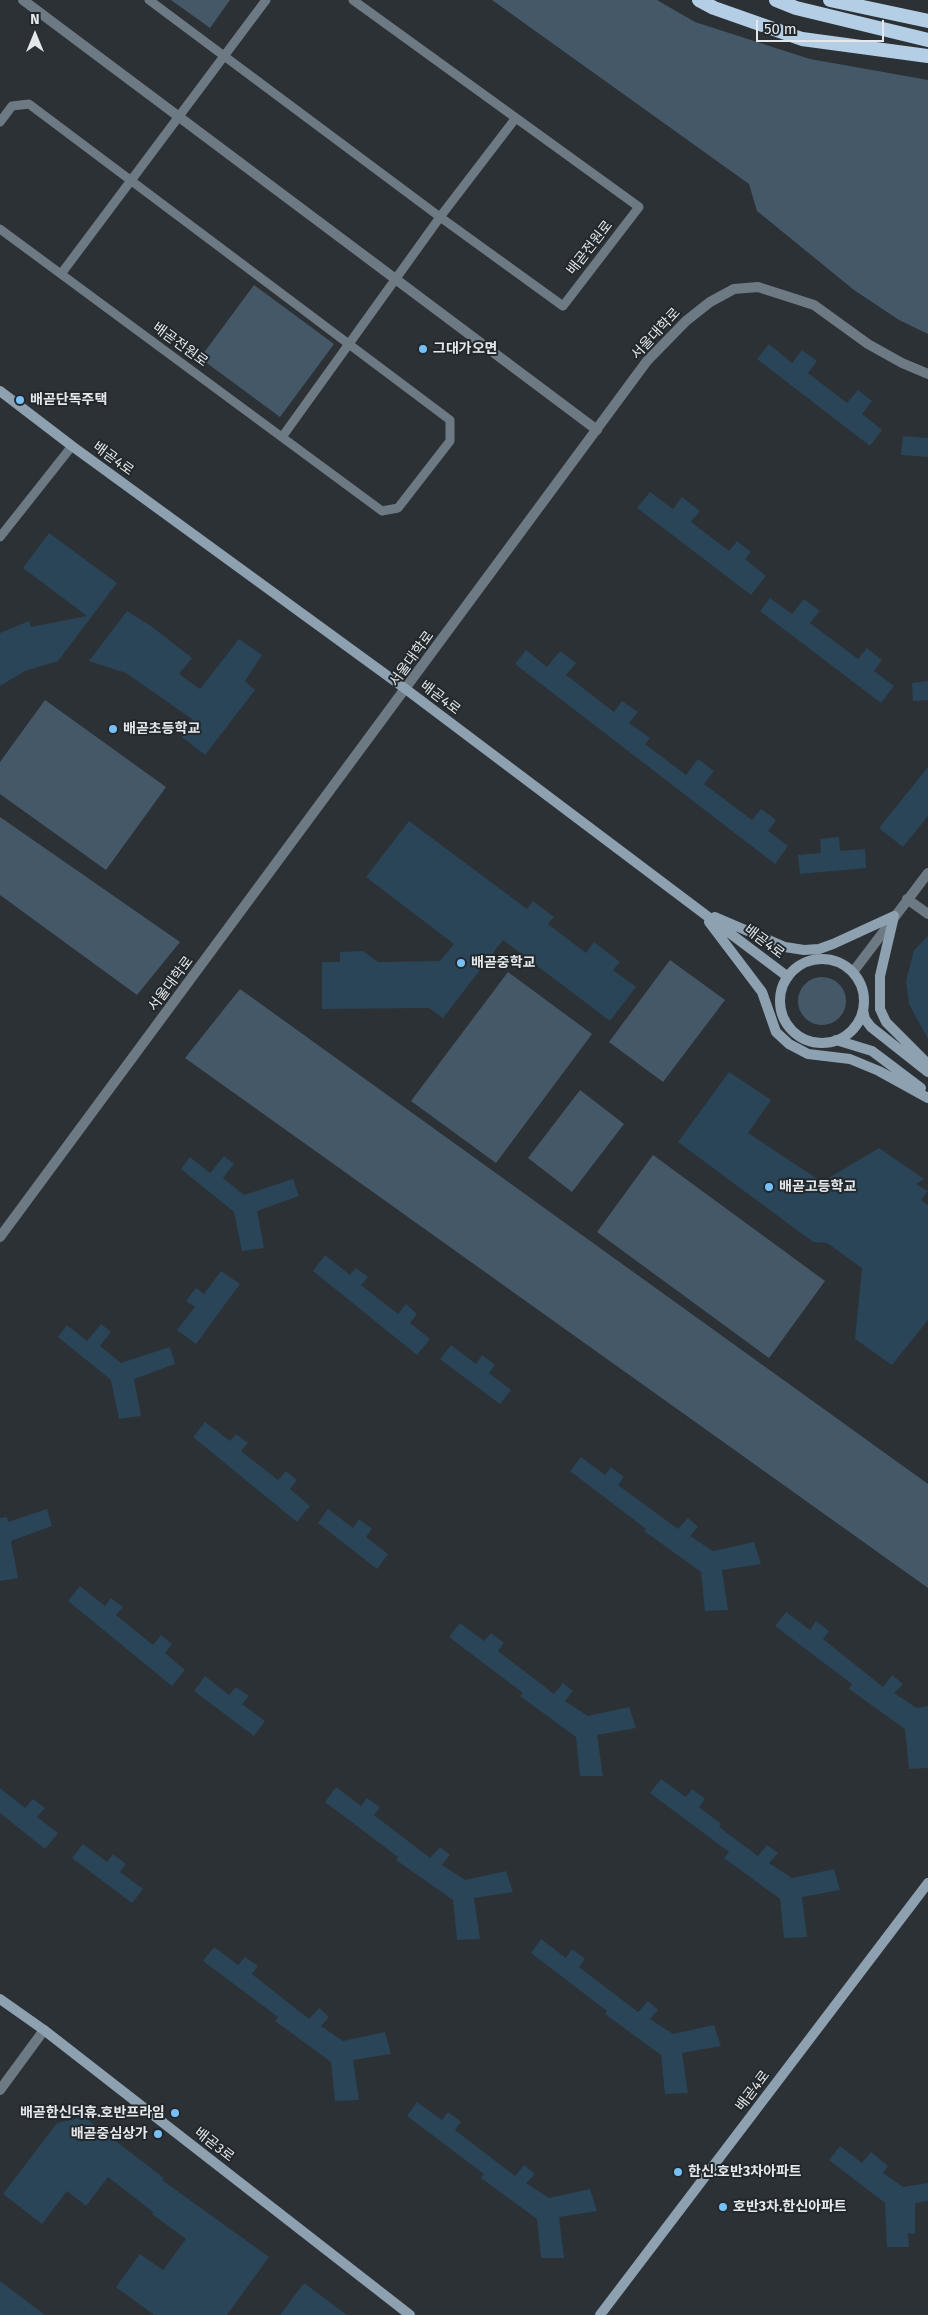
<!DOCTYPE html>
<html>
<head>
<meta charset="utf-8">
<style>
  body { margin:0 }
  #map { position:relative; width:928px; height:2315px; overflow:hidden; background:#2c3136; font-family:"Fira Sans",sans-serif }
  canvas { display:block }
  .north { position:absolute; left:10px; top:10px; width:50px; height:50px; -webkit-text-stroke:4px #22282c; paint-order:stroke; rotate:0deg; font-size:14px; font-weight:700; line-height:20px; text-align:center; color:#e4e8eb }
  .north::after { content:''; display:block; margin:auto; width:18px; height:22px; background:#e4e8eb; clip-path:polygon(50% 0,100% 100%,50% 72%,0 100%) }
  .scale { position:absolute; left:756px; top:20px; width:128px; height:22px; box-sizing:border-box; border:2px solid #e4e8eb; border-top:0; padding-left:6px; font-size:15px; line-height:18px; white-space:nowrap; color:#e4e8eb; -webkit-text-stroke:4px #22282c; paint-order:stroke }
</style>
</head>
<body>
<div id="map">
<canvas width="928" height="2315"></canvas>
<div class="north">N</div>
<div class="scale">50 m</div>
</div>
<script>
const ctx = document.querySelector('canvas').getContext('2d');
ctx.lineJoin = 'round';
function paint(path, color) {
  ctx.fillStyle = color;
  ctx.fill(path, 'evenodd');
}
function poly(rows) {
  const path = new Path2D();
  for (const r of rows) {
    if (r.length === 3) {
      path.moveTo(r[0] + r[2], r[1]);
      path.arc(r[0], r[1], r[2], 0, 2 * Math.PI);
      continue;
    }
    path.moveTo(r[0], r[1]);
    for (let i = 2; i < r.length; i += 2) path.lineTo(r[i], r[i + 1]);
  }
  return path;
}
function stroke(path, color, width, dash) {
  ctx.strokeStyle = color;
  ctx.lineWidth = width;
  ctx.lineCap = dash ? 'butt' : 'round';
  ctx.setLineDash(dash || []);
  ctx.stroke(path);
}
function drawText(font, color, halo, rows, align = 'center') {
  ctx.font = font + ' "Fira Sans","Noto Sans KR",sans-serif';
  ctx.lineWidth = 4;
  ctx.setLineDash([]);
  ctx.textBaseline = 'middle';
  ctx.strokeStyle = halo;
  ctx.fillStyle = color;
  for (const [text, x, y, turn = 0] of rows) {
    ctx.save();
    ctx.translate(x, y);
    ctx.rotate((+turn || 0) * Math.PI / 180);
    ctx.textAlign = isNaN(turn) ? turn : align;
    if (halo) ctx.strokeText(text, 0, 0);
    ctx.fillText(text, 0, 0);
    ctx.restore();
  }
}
const green = poly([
  [171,0,230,0,210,28],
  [492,0,657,0,695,22,810,59,928,80,928,334,899,320,854,290,757,211,749,184],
  [254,285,334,344,280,417,200,358],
  [45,700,166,787,106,870,0,794,0,762],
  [0,817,180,942,137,995,0,895],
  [670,960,725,1000,663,1082,609,1042],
  [508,972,592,1034,496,1163,411,1101],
  [822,1001,24],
  [240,989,928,1484,928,1588,185,1058],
  [580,1090,624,1124,572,1192,528,1158],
  [653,1155,825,1281,769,1358,597,1232]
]);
const building = poly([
  [769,344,792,363,802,350,817,361,808,373,847,403,858,390,872,401,862,414,882,430,870,446,757,359],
  [903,436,928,438,928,457,901,455],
  [650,492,673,509,682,497,700,511,691,522,729,551,737,541,751,552,745,559,766,576,751,595,637,508],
  [49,533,117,583,58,661,25,671,0,686,0,633,29,621,31,627,87,616,23,568],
  [770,598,792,614,804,599,820,611,810,623,858,659,867,648,882,660,874,671,894,686,881,703,760,611],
  [127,611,151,626,192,658,179,674,200,689,239,639,262,655,245,681,255,690,205,755,182,737,192,719,126,673,89,661],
  [526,650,547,667,560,651,576,663,566,675,614,712,622,701,638,712,629,723,650,738,645,744,686,775,698,759,714,771,704,784,752,820,761,809,776,820,768,831,788,846,775,864,515,664],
  [928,681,928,700,913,701,912,683],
  [928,767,928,816,903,847,879,828],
  [409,821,527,909,533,901,554,917,548,924,586,953,594,942,620,962,613,970,636,987,610,1021,503,940,443,1018,429,1008,322,1009,322,962,340,962,340,952,363,951,378,962,440,961,454,944,366,877],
  [839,837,840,851,865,849,866,868,800,874,798,855,821,853,820,839],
  [928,936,928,1039,909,1004,906,981,914,950],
  [729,1072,771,1100,748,1133,822,1182,879,1148,924,1179,916,1184,928,1191,921,1200,928,1205,928,1320,892,1365,855,1339,862,1268,827,1243,813,1242,678,1142],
  [224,1156,234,1164,223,1178,244,1195,293,1179,299,1196,257,1211,264,1248,242,1251,234,1212,181,1169,190,1157,210,1173],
  [325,1255,350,1275,356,1268,368,1277,361,1285,398,1314,406,1304,417,1314,410,1323,430,1339,417,1355,313,1271],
  [221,1271,240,1284,196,1344,177,1330,195,1307,186,1301,196,1288,204,1294],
  [101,1324,111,1332,100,1346,121,1363,170,1347,175,1364,134,1379,141,1416,119,1419,111,1380,58,1337,67,1325,87,1341],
  [451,1345,476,1364,482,1355,495,1365,489,1373,511,1390,500,1404,440,1359],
  [205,1422,230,1441,236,1434,248,1443,241,1451,278,1480,286,1471,297,1480,290,1489,310,1506,297,1522,193,1437],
  [581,1457,605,1475,611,1467,624,1477,618,1485,678,1529,688,1518,698,1527,690,1536,713,1551,754,1542,761,1564,722,1570,728,1610,705,1611,701,1572,644,1531,646,1529,570,1471],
  [47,1509,52,1526,11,1541,18,1578,0,1581,0,1518,7,1517,8,1522],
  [328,1509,353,1528,359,1519,372,1529,366,1537,388,1554,377,1569,318,1523],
  [80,1586,105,1606,111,1598,123,1607,116,1615,153,1645,161,1635,172,1644,165,1653,185,1670,172,1686,68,1601],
  [786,1612,810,1630,816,1621,829,1631,823,1639,883,1687,892,1675,903,1684,894,1693,917,1708,928,1706,928,1768,909,1769,905,1729,849,1689,852,1684,775,1626],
  [460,1623,484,1641,491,1633,504,1643,498,1651,554,1694,563,1683,573,1691,565,1701,588,1716,629,1707,636,1728,597,1735,603,1776,580,1776,576,1737,520,1696,523,1693,449,1637],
  [205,1676,229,1695,236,1687,249,1696,242,1704,265,1721,254,1736,194,1691],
  [661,1779,686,1797,692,1789,705,1799,699,1807,721,1824,719,1827,758,1856,767,1845,778,1853,769,1863,792,1878,834,1869,840,1890,802,1897,807,1937,784,1938,780,1899,724,1858,729,1852,650,1793],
  [336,1787,361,1806,367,1798,380,1807,374,1815,430,1858,440,1847,450,1855,442,1865,465,1880,506,1871,513,1892,474,1898,480,1939,457,1940,453,1900,396,1860,398,1857,325,1802],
  [0,1788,25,1808,33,1799,45,1808,37,1817,58,1833,45,1849,0,1813],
  [83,1844,107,1862,113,1854,126,1864,120,1872,143,1889,132,1903,72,1858],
  [541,1939,566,1958,572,1949,585,1959,579,1967,638,2012,648,2001,658,2010,650,2019,673,2034,714,2025,721,2046,682,2053,688,2093,665,2094,661,2055,605,2014,607,2011,531,1953],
  [214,1947,238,1965,245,1957,258,1966,252,1974,309,2019,319,2008,329,2017,321,2026,343,2041,385,2032,391,2054,353,2060,359,2100,335,2101,331,2062,275,2021,278,2017,203,1961],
  [417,2102,442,2120,448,2112,461,2122,455,2130,515,2176,524,2165,535,2174,526,2183,549,2198,590,2189,597,2211,559,2217,564,2258,541,2258,537,2219,481,2178,484,2174,407,2116],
  [84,2117,164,2178,162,2180,269,2257,227,2315,154,2315,116,2287,140,2254,163,2270,186,2239,152,2214,153,2212,108,2177,86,2206,67,2191,42,2224,3,2194,57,2123],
  [840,2146,862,2163,871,2152,888,2166,883,2173,903,2187,928,2183,928,2201,915,2203,915,2234,908,2233,909,2247,887,2247,885,2203,829,2160],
  [0,2281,45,2315,0,2315],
  [304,2283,347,2315,280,2315]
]);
const service = poly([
  [149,0,440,217,563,306,639,207,353,0],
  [0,122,12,106,29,104,450,420,450,441,398,508,382,511,0,229],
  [61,274,266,0],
  [282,437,440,217,515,119],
  [0,537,72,446]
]);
const minor = poly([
  [23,0,597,430]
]);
const tertiary = poly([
  [907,899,928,914],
  [853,972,928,873],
  [0,1237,647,361,686,321,710,302,734,289,758,287,814,305,868,344,902,363,928,374],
  [0,2090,44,2030]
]);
const secondary = poly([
  [0,391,72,446,407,690,788,977],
  [894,916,880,976,880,1009,886,1022,928,1064],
  [715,917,785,947,804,950,819,949,833,944,894,916],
  [709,922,762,992,776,1032,789,1044,808,1054,850,1059,879,1071,928,1098],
  [822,1001,42],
  [863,1010,865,1019,871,1027,928,1072],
  [836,1040,872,1051,921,1088],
  [0,1999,44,2030,410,2315],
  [600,2315,928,1883]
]);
const trunk = poly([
  [699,0,714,8,802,39,928,56],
  [776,0,796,8,928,40],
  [830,0,928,21]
]);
const markers = [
  [423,349,5,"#77c0f7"],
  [20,400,5,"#77c0f7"],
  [113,729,5,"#77c0f7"],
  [461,963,5,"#77c0f7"],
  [769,1187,5,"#77c0f7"],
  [175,2113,5,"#77c0f7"],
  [158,2134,5,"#77c0f7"],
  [678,2172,5,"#77c0f7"],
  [723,2207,5,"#77c0f7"]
];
const streetNames = [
  ["배곧전원로",590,248,-52],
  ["서울대학로",656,334,-47],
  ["배곧전원로",180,345,36],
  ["배곧4로",113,459,36],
  ["서울대학로",412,659,-54],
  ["배곧4로",440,698,37],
  ["배곧4로",764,942,37],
  ["서울대학로",171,984,-53],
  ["배곧4로",753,2091,-53],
  ["배곧3로",214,2145,38]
];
const poiNames = [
  ["그대가오면",433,349],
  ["배곧단독주택",30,400],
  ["배곧초등학교",123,729],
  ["배곧중학교",471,963],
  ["배곧고등학교",779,1187],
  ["배곧한신더휴.호반프라임",165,2113,"right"],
  ["배곧중심상가",148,2134,"right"],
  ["한신.호반3차아파트",688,2172],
  ["호반3차.한신아파트",733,2207]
];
paint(green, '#455867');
paint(building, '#2a4458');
stroke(service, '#6d7983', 9);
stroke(minor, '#6d7983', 10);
stroke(tertiary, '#6d7983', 10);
stroke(secondary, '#8ea1b1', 10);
stroke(trunk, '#b4cfe5', 14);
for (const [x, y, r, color] of markers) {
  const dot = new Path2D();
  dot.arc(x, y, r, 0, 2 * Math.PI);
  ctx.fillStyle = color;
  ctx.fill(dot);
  stroke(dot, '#22282c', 2);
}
drawText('14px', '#e4e8eb', '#22282c', streetNames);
drawText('bold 14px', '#e4e8eb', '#22282c', poiNames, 'left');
</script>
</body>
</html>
